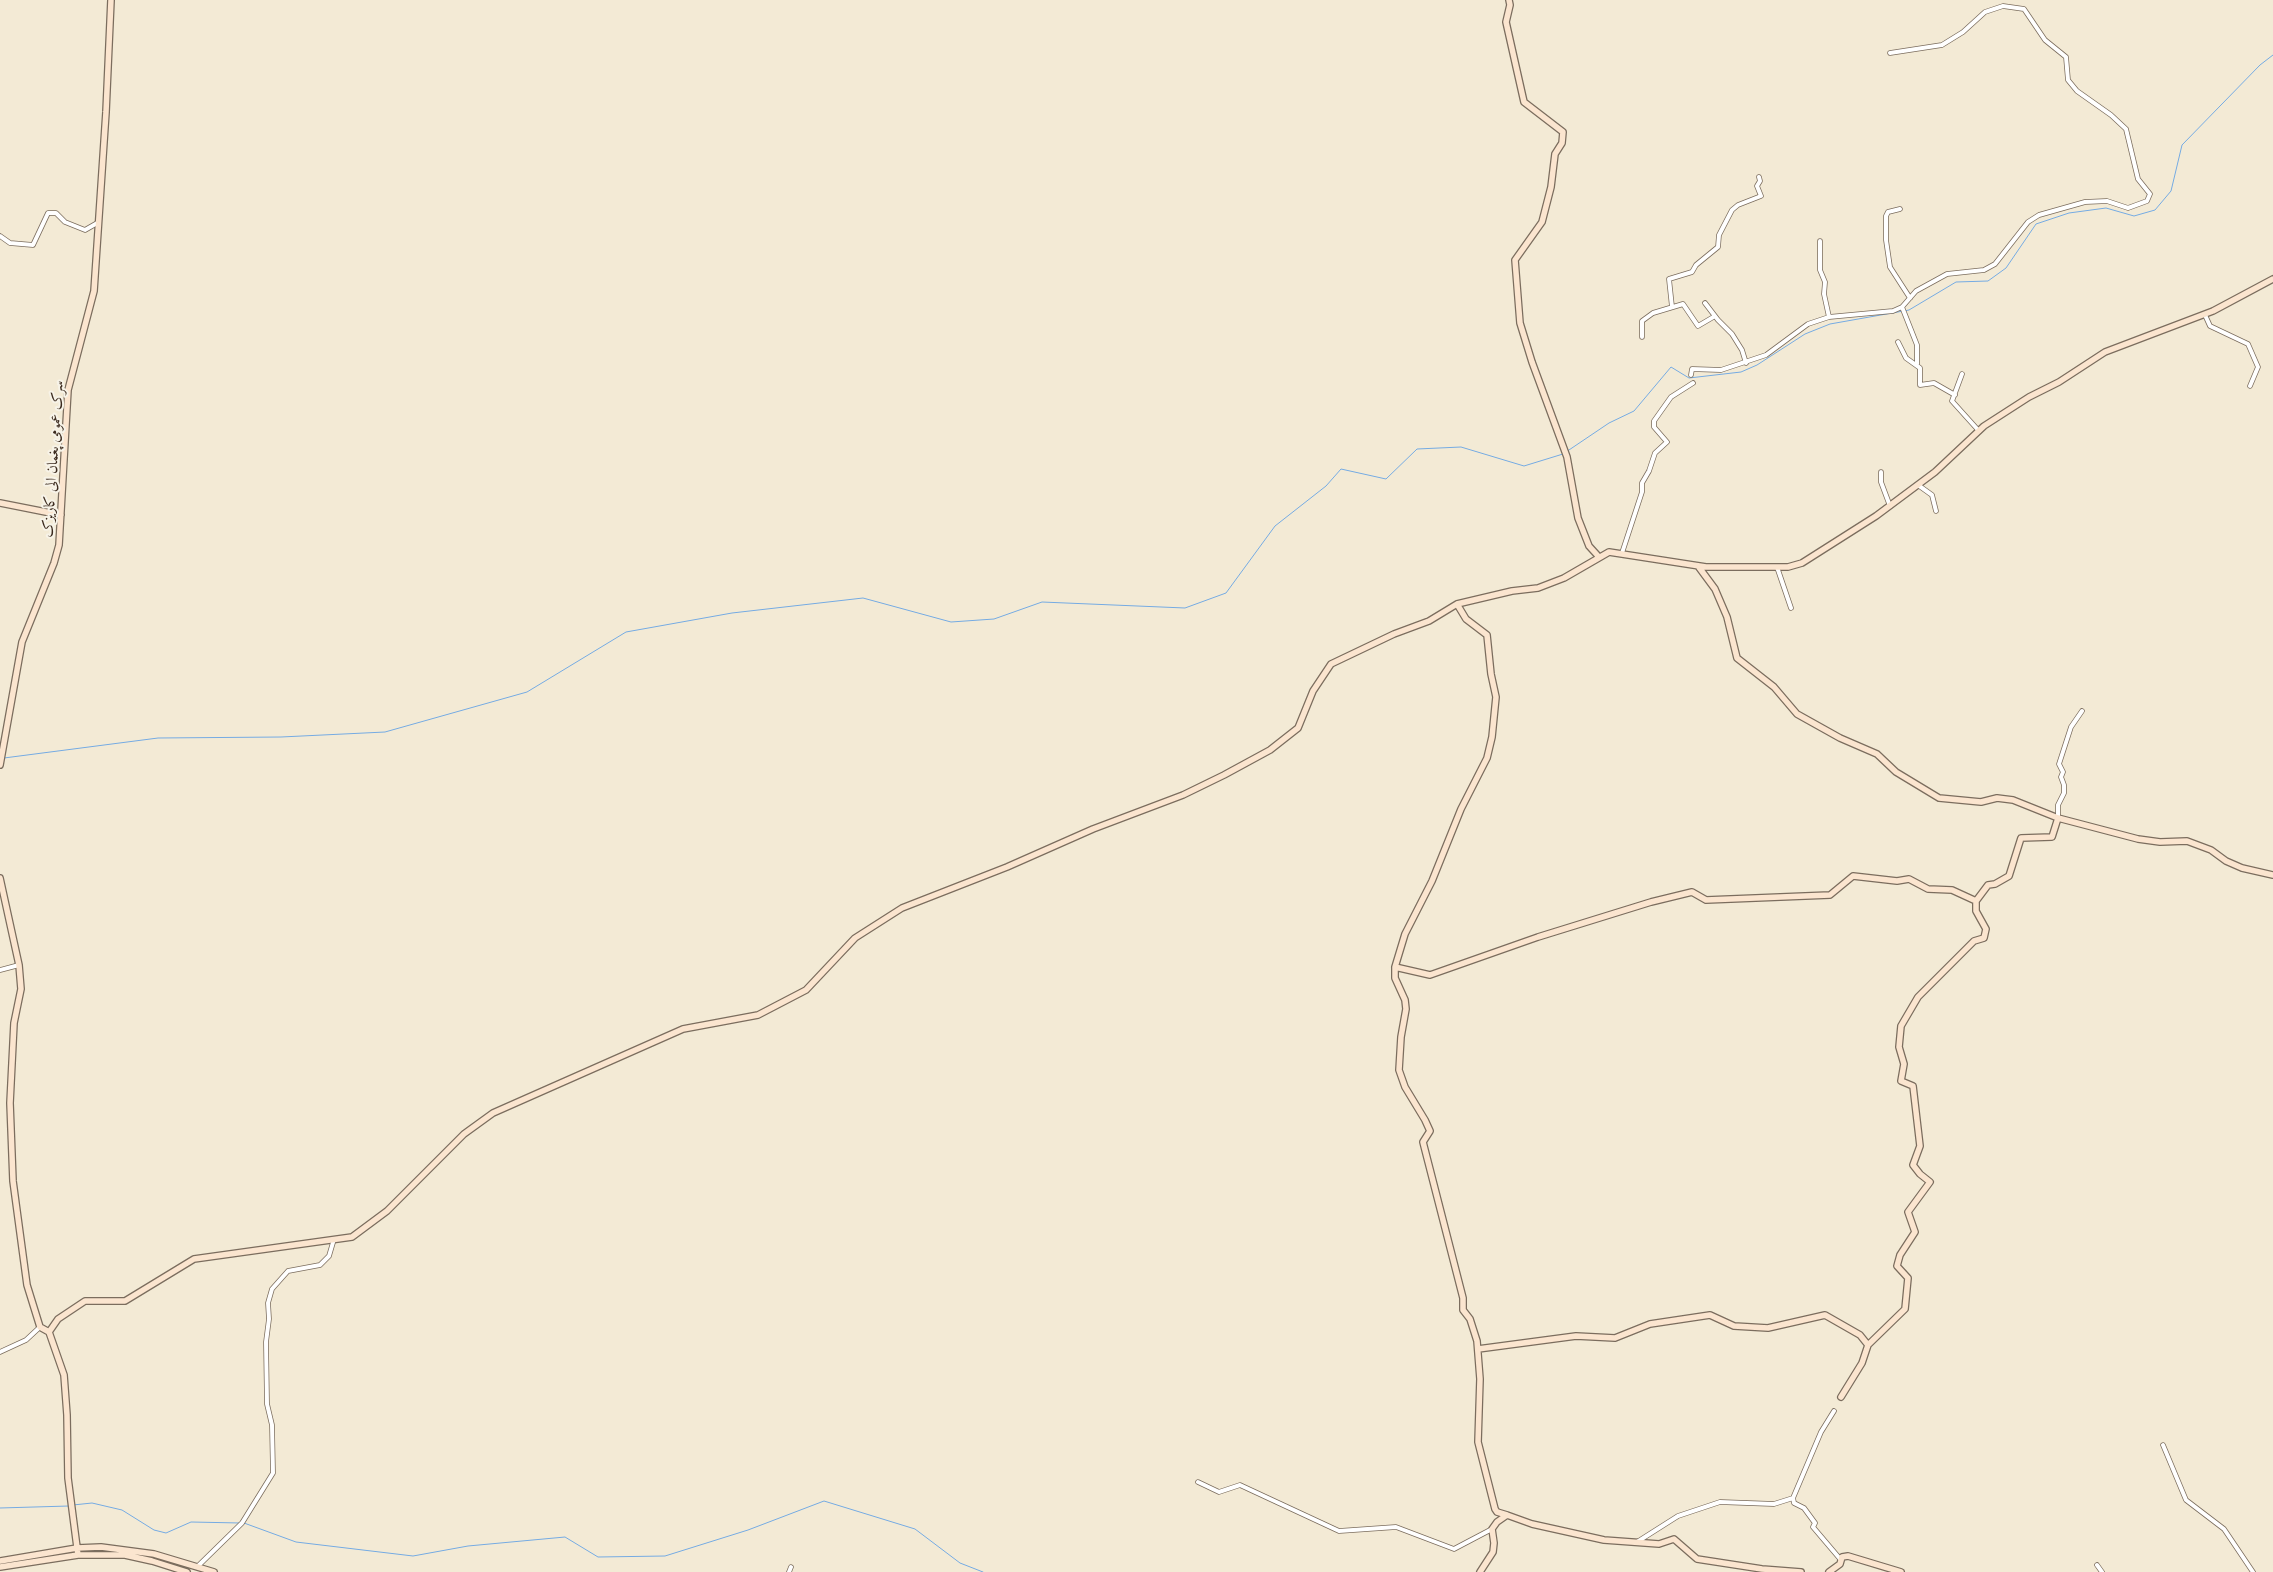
<!DOCTYPE html>
<html>
<head>
<meta charset="utf-8">
<style>
  body { margin:0 }
  canvas { display:block; background:#f3ead5 }
</style>
</head>
<body>
<canvas width="2273" height="1572"></canvas>
<script>
const ctx = document.querySelector('canvas').getContext('2d');
ctx.lineJoin = 'round';
function poly(rows) {
  const path = new Path2D();
  for (const r of rows) {
    path.moveTo(r[0], r[1]);
    for (let i = 2; i < r.length; i += 2) path.lineTo(r[i], r[i + 1]);
  }
  return path;
}
function stroke(path, color, width, dash) {
  ctx.strokeStyle = color;
  ctx.lineWidth = width;
  ctx.lineCap = dash ? 'butt' : 'round';
  ctx.setLineDash(dash || []);
  ctx.stroke(path);
}
function drawText(font, color, halo, rows, align = 'center') {
  ctx.font = font + ' "Libre Caslon Text",Amiri,serif';
  ctx.lineWidth = 4;
  ctx.setLineDash([]);
  ctx.textBaseline = 'middle';
  ctx.strokeStyle = halo;
  ctx.fillStyle = color;
  for (const [text, x, y, turn = 0] of rows) {
    ctx.save();
    ctx.translate(x, y);
    ctx.rotate((+turn || 0) * Math.PI / 180);
    ctx.textAlign = isNaN(turn) ? turn : align;
    if (halo) ctx.strokeText(text, 0, 0);
    ctx.fillText(text, 0, 0);
    ctx.restore();
  }
}
const stream = poly([
  [1566,452,1609,423,1634,411,1671,367,1689,378,1741,372,1757,365,1805,334,1830,324,1909,310,1956,282,1988,281,2006,268,2036,224,2069,213,2106,208,2134,216,2155,210,2171,191,2182,145,2260,65,2273,55],
  [4,758,158,738,281,737,385,732,527,692,626,632,732,613,863,598,951,622,994,619,1042,602,1185,608,1226,593,1275,526,1326,486,1341,469,1386,479,1417,449,1461,447,1524,466,1563,454],
  [73,1505,92,1503,122,1510,154,1530,166,1533,191,1522,240,1523],
  [0,1508,69,1506],
  [244,1523,296,1542,413,1556,468,1546,565,1537,598,1557,665,1556,748,1530,824,1501,915,1529,960,1563,983,1572]
]);
const street = poly([
  [1900,209,1888,212,1886,216,1886,240,1890,267,1910,298],
  [0,236,10,243,33,245,48,213,56,213,65,222,85,230,99,222],
  [1820,241,1820,270,1825,282,1824,294,1829,317],
  [1705,303,1718,320,1732,334,1742,350,1746,363],
  [1672,307,1669,279,1692,272,1696,265,1718,247,1719,235,1732,210,1738,205,1761,196,1757,186,1760,181,1759,177],
  [1902,307,1917,345,1917,364],
  [2205,315,2210,326,2248,344,2258,367,2250,386],
  [1642,337,1642,321,1653,313,1683,304,1698,326,1715,316],
  [1898,342,1906,358,1920,368,1920,385,1934,383,1955,395],
  [1962,374,1952,401,1979,431],
  [1691,375,1692,369,1721,370,1766,355,1808,324,1829,317,1893,311,1902,307,1916,291,1947,274,1984,270,1995,264,2028,222,2039,215,2085,202,2107,201,2128,208,2147,201,2150,194,2138,179,2126,129,2111,115,2077,91,2068,80,2066,57,2045,40,2024,9,2003,6,1985,12,1963,32,1942,45,1890,53],
  [1881,472,1881,482,1890,506],
  [1918,485,1932,495,1936,511],
  [1622,553,1642,492,1642,483,1649,471,1655,453,1667,442,1654,427,1654,421,1671,397,1693,383],
  [1777,567,1791,608],
  [2058,818,2058,805,2064,793,2064,785,2061,777,2063,772,2059,764,2071,727,2082,711],
  [0,970,19,965],
  [0,1352,26,1340,40,1327],
  [2163,1445,2186,1500,2224,1529,2253,1572],
  [1198,1482,1219,1492,1240,1485,1339,1531,1396,1527,1454,1549,1492,1529],
  [1793,1498,1794,1503,1804,1508,1815,1523,1813,1527,1841,1560],
  [1637,1542,1678,1516,1720,1502,1774,1504,1793,1498,1821,1432,1834,1411],
  [2097,1565,2102,1572],
  [197,1567,242,1523,273,1473,272,1425,267,1404,266,1342,269,1319,268,1303,272,1289,288,1271,320,1265,329,1256,334,1239],
  [789,1572,791,1567]
]);
const secondary = poly([
  [1509,0,1510,5,1506,22,1524,102,1563,132,1562,143,1555,154,1551,187,1542,222,1515,260,1520,323,1532,362,1567,457,1578,518,1589,546,1599,557],
  [0,503,61,515],
  [1698,566,1715,589,1727,617,1737,658,1774,687,1797,714,1840,738,1877,754,1896,772,1939,798,1981,802,1997,798,2013,800,2058,818,2138,839,2160,842,2187,841,2211,850,2226,861,2242,868,2273,875],
  [1457,604,1466,619,1487,635,1491,674,1496,697,1492,737,1487,758,1461,809,1432,881,1405,934,1395,967,1395,978,1405,1000,1406,1009,1401,1037,1399,1070,1405,1087,1425,1120,1430,1131,1423,1142,1424,1146,1463,1298,1463,1310,1470,1319,1477,1341,1480,1379,1478,1442,1495,1509,1497,1512,1507,1515],
  [0,765,22,642,54,563,59,545,68,390,94,291,106,112,111,0],
  [0,878,19,965,21,989,14,1023,10,1103,13,1181,27,1285,40,1327,49,1332],
  [1395,967,1430,975,1538,937,1651,902,1692,892,1706,900,1830,895,1853,876,1897,881,1909,879,1928,889,1952,890,1976,901],
  [1478,1349,1576,1336,1615,1338,1650,1324,1710,1315,1734,1326,1768,1328,1825,1315,1860,1335,1868,1345],
  [1841,1397,1862,1363,1868,1345,1905,1309,1908,1278,1897,1266,1900,1255,1915,1232,1908,1212,1930,1182,1920,1174,1913,1165,1920,1146,1913,1086,1901,1081,1904,1064,1899,1047,1901,1026,1918,997,1974,941,1984,938,1986,929,1976,911,1976,901,1988,885,1995,884,2009,876,2021,838,2052,837,2058,818],
  [78,1555,68,1478,67,1415,64,1375,49,1332,58,1319,85,1301,125,1301,194,1259,352,1237,387,1211,464,1134,493,1113,683,1029,758,1015,806,990,855,938,902,908,1007,867,1093,829,1183,795,1224,775,1270,750,1298,728,1313,691,1331,664,1394,634,1429,621,1457,604,1512,591,1538,588,1564,578,1609,552,1706,567,1788,567,1802,563,1876,516,1935,472,1984,426,2029,397,2059,382,2105,352,2213,311,2273,279],
  [0,1561,77,1548,101,1547,154,1554,214,1572],
  [0,1567,78,1555,125,1555,152,1561,187,1572],
  [1480,1572,1493,1552,1494,1543,1492,1529,1497,1522,1507,1515,1532,1524,1604,1540,1659,1544,1674,1539,1697,1559,1762,1569,1801,1572],
  [1829,1572,1840,1564,1842,1557,1848,1556,1901,1572]
]);
const streetNames = [
  ["سرک عمومی پغمان الی کاریزک",53,459,-86]
];
stroke(stream, '#75abe3', 1);
stroke(street, '#7b6d5e', 5.5);
stroke(secondary, '#7b6d5e', 8);
stroke(street, '#fff', 4);
stroke(secondary, '#fbe5cf', 5.5);
drawText('15px', '#3b2a1e', '#f7f3e8', streetNames);
</script>
</body>
</html>
